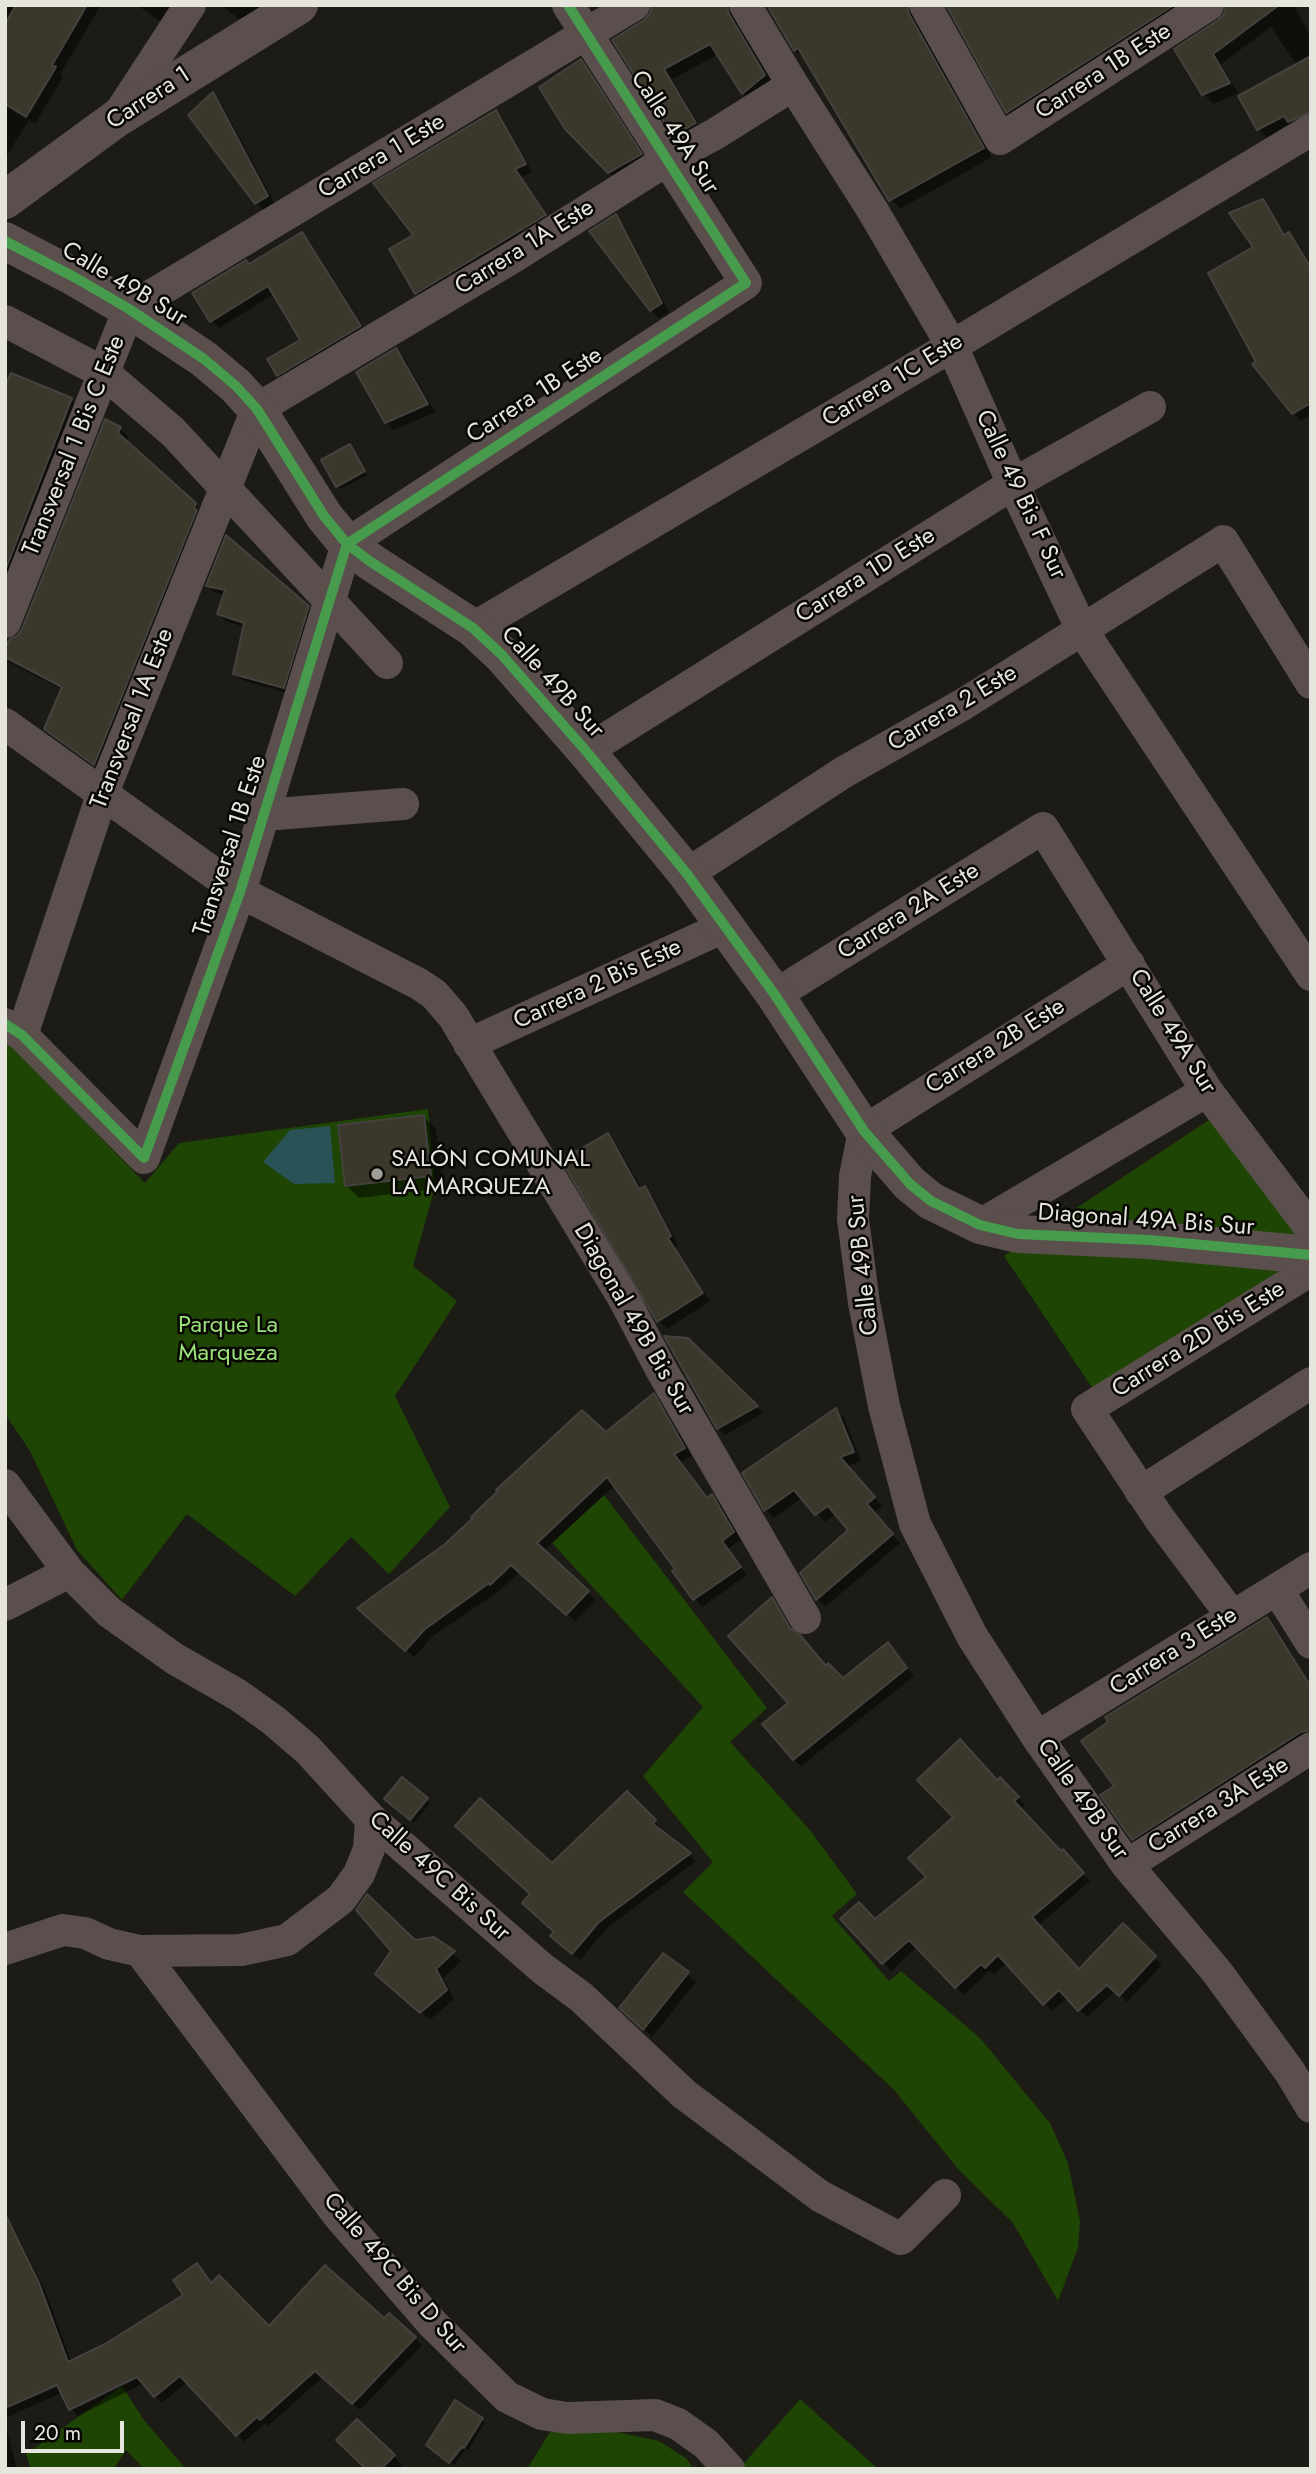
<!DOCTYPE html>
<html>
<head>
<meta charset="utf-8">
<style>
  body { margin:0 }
  #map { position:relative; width:1316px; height:2474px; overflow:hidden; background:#1c1b16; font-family:Jost,sans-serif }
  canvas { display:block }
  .frame { position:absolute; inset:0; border:7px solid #e5e4dd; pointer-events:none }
  .scale { position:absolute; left:21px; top:2421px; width:103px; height:32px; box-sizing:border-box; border:4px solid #e5e4dd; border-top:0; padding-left:9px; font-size:21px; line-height:24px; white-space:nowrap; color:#e5e4dd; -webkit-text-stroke:5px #080704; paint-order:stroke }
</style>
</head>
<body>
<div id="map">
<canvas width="1316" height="2474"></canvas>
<div class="frame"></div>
<div class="scale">20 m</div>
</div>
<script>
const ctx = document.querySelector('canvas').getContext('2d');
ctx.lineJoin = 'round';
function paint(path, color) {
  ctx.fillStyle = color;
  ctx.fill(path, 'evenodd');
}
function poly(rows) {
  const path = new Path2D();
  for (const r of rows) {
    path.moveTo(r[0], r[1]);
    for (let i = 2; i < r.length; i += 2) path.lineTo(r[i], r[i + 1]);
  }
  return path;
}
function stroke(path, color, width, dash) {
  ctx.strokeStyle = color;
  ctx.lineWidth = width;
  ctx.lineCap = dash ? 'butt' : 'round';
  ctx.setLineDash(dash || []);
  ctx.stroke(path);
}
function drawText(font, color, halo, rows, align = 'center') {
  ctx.font = font + ' Jost,sans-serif';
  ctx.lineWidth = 5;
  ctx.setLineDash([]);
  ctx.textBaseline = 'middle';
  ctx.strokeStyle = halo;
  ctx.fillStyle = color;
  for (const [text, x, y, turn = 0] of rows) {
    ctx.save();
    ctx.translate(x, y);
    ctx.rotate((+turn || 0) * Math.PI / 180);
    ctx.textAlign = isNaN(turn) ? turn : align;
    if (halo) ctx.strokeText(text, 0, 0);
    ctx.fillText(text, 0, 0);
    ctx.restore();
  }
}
const green = poly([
  [5,1042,12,1047,145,1183,179,1143,428,1109,435,1187,413,1266,457,1301,395,1396,450,1507,389,1574,351,1537,295,1596,187,1514,122,1600,77,1550,30,1451,5,1414],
  [1221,1112,1311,1250,1095,1392,1004,1256],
  [604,1495,767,1708,730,1742,810,1830,857,1894,832,1916,889,1981,901,1971,980,2038,1050,2123,1068,2163,1080,2221,1078,2248,1058,2301,1013,2223,958,2169,894,2090,683,1892,713,1862,643,1776,703,1707,552,1543],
  [122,2386,144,2420,186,2469,144,2469,126,2450,114,2469,31,2469,26,2454],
  [800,2399,878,2469,739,2469],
  [550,2432,617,2432,659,2441,686,2458,694,2469,527,2469]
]);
const water = poly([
  [330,1126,335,1183,294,1184,263,1162,290,1130]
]);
const shadow = poly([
  [5,5,101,5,60,74,63,77,35,124,29,120,6,157],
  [137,5,171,5,161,22],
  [221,5,273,5,239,19],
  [654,5,739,5,735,17,738,26,774,85,753,102,743,93,719,54,672,79,704,133,684,144,675,135,651,16],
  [769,5,919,5,915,16,918,25,992,157,900,209,891,199,805,59,795,50],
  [948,5,1197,5,1017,121,1008,112],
  [1228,5,1293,5,1311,36,1311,125,1268,139,1259,129,1240,96,1297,66,1271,27,1221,64,1238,93,1213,104,1204,94,1176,49,1226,15],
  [581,62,588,69,647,162,616,179,566,128],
  [213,95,221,103,275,204,264,211,256,203],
  [496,112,503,119,532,172,521,177,552,223,424,300,417,293,415,236],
  [1262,201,1270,209,1286,236,1288,235,1296,242,1311,267,1311,415,1300,421,1259,363,1256,248],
  [615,216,623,225,669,312,659,318,651,310],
  [302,234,309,241,368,334,286,382,278,375,303,340,274,294,219,328,212,321],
  [396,350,404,358,435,412,394,430,386,422],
  [5,392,71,400,80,408,5,599],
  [120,428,128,437,126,442,203,513,103,772,46,729,63,690,5,660,5,642,17,638,24,630],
  [353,450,367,475,341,489,337,486],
  [208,586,308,607,314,614,290,694,242,680,235,673,245,627,225,621,219,614,225,595,214,592],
  [424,1117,436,1129,443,1188,359,1198,346,1185],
  [608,1135,616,1144,642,1189,644,1188,652,1196,678,1245,674,1247,710,1301,667,1329,659,1321,564,1160],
  [667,1338,688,1340,763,1413,725,1435,718,1428],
  [653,1395,661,1403,692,1456,681,1462,708,1499,712,1496,720,1504,741,1540,728,1549,747,1575,702,1607,674,1571,677,1569,615,1485,543,1551,596,1600,575,1621,520,1572,499,1591,433,1636,414,1657,367,1615,606,1434],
  [836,1410,844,1418,861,1461,847,1466,882,1506,874,1513,900,1543,825,1607,817,1599,850,1531,837,1513,825,1522,803,1497,774,1518,766,1510],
  [772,1600,779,1607,794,1633,826,1668,843,1680,895,1652,914,1676,801,1766,794,1759,790,1703],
  [1267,1619,1274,1626,1311,1685,1311,1738,1140,1846,1133,1839],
  [1000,1779,1025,1805,1021,1810,1090,1881,1038,1926,1079,1971,1123,1925,1162,1965,1127,2002,1116,1991,1087,2017,1068,1997,1052,2011,1007,1962,994,1974,990,1970,964,1995,917,1947,891,1971,842,1919,875,1921,928,1877],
  [627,1793,662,1829,659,1832,696,1861,606,1929,580,1960,560,1943,556,1932,552,1866],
  [427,1800,430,1803,414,1823,390,1802],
  [434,1939,461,1961,443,1978,454,1999,430,2020,386,1982,393,1951,415,1941],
  [663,1955,696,1982,652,2037,621,2007],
  [5,2219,12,2226,46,2292,71,2362,106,2346,186,2295,204,2273,212,2284,269,2328,384,2321,415,2338,422,2345,360,2410,323,2377,268,2426,265,2423,244,2442,188,2382,162,2403,144,2383,78,2416,71,2409,63,2392,5,2418],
  [482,2419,485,2423,468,2450,466,2449,454,2465,432,2449],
  [357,2421,402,2465,398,2469,368,2469],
  [5,2422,17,2469,5,2469]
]);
const building = poly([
  [16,5,87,5,52,65,56,67,26,117,5,104,5,24,16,5],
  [652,5,727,5,729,14,765,75,742,94,710,44,664,69,696,123,673,136,612,40,644,20,650,13,652,5],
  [767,5,907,5,909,14,984,148,889,201,798,48,794,51,767,5],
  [946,5,1174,5,1006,113,946,5],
  [1226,5,1279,5,1213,54,1230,83,1202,95,1174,49,1218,20,1224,14,1226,5],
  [1311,56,1311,112,1288,122,1284,116,1257,130,1238,96,1311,56],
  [581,59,642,154,608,173,565,129,539,87,581,59],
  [213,92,268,196,255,204,188,115,213,92],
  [496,110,526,164,515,169,546,215,415,294,389,249,413,235,373,183,496,110],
  [1263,199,1284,235,1289,232,1311,268,1311,403,1292,414,1252,364,1256,362,1208,273,1253,247,1229,213,1263,199],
  [616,214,662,303,650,311,589,231,616,214],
  [302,232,361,326,277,376,267,359,300,340,268,286,210,322,192,293,246,260,249,264,302,232],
  [396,348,428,404,385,423,356,372,396,348],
  [11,373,72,398,5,571,5,387,11,373],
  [105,419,121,427,118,433,196,503,194,508,197,510,94,765,44,729,62,687,5,657,5,647,10,639,17,636,22,629,105,419],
  [350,444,365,471,336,487,321,460,350,444],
  [226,535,309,606,284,688,233,674,244,623,217,614,225,590,206,586,226,535],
  [424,1115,431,1176,345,1186,338,1125,424,1115],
  [608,1133,639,1189,645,1186,671,1236,668,1238,703,1293,657,1322,561,1160,608,1133],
  [664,1336,688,1338,758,1406,717,1429,664,1336],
  [654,1393,685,1448,674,1454,707,1498,712,1494,734,1532,722,1541,741,1567,693,1600,672,1571,675,1569,607,1477,537,1543,589,1591,566,1615,511,1565,490,1585,489,1583,425,1629,405,1651,357,1608,445,1544,473,1518,471,1517,498,1491,496,1490,582,1410,606,1432,654,1393],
  [836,1408,854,1452,840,1457,875,1497,867,1504,893,1534,816,1600,800,1573,848,1530,828,1506,815,1515,794,1490,764,1511,742,1473,836,1408],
  [772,1597,790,1628,800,1635,826,1666,828,1663,843,1678,888,1642,907,1668,793,1760,762,1724,788,1703,728,1636,772,1597],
  [1267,1617,1311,1687,1311,1730,1301,1732,1132,1840,1100,1795,1114,1786,1081,1741,1108,1722,1105,1717,1267,1617],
  [960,1739,997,1780,1000,1777,1019,1797,1014,1801,1061,1851,1063,1849,1084,1873,1032,1917,1079,1969,1123,1923,1156,1956,1119,1996,1107,1985,1078,2011,1059,1990,1043,2005,998,1955,985,1968,981,1964,955,1988,909,1940,882,1964,840,1919,859,1902,875,1919,926,1877,908,1858,953,1817,917,1780,960,1739],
  [402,1777,428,1798,410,1820,384,1799,402,1777],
  [627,1791,656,1820,653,1824,691,1853,599,1922,572,1954,550,1936,554,1932,522,1903,530,1894,455,1826,480,1798,552,1863,627,1791],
  [367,1894,415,1940,434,1937,455,1951,436,1969,447,1990,420,2013,375,1974,391,1951,356,1910,367,1894],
  [663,1953,689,1972,643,2030,619,2008,663,1953],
  [5,2214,39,2283,68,2362,105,2344,183,2295,173,2280,197,2263,211,2283,219,2275,269,2326,325,2265,384,2318,389,2313,416,2337,352,2404,315,2371,260,2420,257,2417,236,2436,180,2376,154,2397,137,2377,69,2410,57,2385,5,2408,5,2214],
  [455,2400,483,2418,464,2448,462,2447,449,2463,426,2445,455,2400],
  [357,2419,395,2455,381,2469,366,2469,336,2440,357,2419]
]);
const minor = poly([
  [745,5,793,85,873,211,952,346,1013,484,1082,630,1311,975],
  [925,5,1000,139,1208,5],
  [119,114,190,5],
  [5,321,104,373,173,432,387,663],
  [1223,541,1311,683],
  [5,622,129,309,634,5],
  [473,628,952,346,1311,130],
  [5,724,240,892,419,984,434,994,453,1016,624,1299,662,1371,805,1618],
  [586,751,1013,484,1150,407],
  [264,815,403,804],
  [687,874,844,772,962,705,1219,544],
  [1129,964,864,1131,855,1176,853,1219,864,1303,884,1406,915,1524,972,1636,1037,1737,1127,1865,1217,1972,1290,2072,1311,2107],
  [775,995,1043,828,1207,1091,1311,1229],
  [5,1024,22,1035,144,1158,240,892,347,544,746,283,568,5],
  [22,1035,102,795,257,409,515,256,667,160,715,134,793,85],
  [469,1044,726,926],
  [980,1225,1207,1091],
  [5,1485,69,1572,109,1612,175,1659,238,1695,273,1720,308,1750,371,1819,543,1969,581,1997,684,2094,820,2196,901,2239,945,2195],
  [1141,1492,1311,1383],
  [1277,1589,1311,1643],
  [5,1605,69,1572],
  [1232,1616,1159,1518,1087,1409,1311,1270],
  [1037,1737,1311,1568],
  [1127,1865,1311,1748],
  [5,1949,63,1930,85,1933,109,1944,140,1951,241,1950,287,1940,341,1899,359,1874,369,1849,371,1819],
  [140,1951,338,2215,431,2322,507,2397,542,2414,567,2418,655,2415,678,2424,706,2444,729,2469]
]);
const tertiary = poly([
  [5,200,117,118,299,5],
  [5,241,76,278,129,309,204,359,236,386,257,409,324,516,347,544,371,562,473,628,502,655,586,751,687,874,775,995,864,1131,910,1184,931,1201,980,1225,1018,1234,1149,1240,1311,1255]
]);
const cycleway = poly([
  [5,241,76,278,129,309,204,359,236,386,257,409,324,516,347,544,371,562,473,628,502,655,586,751,687,874,775,995,864,1131,910,1184,931,1201,980,1225,1018,1234,1149,1240,1311,1255],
  [5,1024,22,1035,144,1158,240,892,347,544,746,283,568,5]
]);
const markers = [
  [377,1174,7,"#9f9e97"]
];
const streetNames = [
  ["Carrera 1B Este",1104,72,-33],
  ["Carrera 1",149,99,-33],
  ["Calle 49A Sur",674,133,57],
  ["Carrera 1 Este",382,157,-31],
  ["Carrera 1A Este",525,248,-32],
  ["Calle 49B Sur",124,285,31],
  ["Carrera 1C Este",893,381,-31],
  ["Carrera 1B Este",535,396,-33],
  ["Transversal 1 Bis C Este",75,446,-68],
  ["Calle 49 Bis F Sur",1020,495,65],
  ["Carrera 1D Este",866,576,-32],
  ["Calle 49B Sur",552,683,48],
  ["Carrera 2 Este",953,709,-31],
  ["Transversal 1A Este",133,719,-69],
  ["Transversal 1B Este",231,846,-72],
  ["Carrera 2A Este",909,912,-32],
  ["Carrera 2 Bis Este",598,985,-25],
  ["Calle 49A Sur",1172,1032,58],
  ["Carrera 2B Este",996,1047,-32],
  ["Diagonal 49A Bis Sur",1146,1221,4],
  ["Calle 49B Sur",864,1265,-96],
  ["Diagonal 49B Bis Sur",633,1320,60],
  ["Carrera 2D Bis Este",1199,1340,-32],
  ["Carrera 3 Este",1174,1652,-32],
  ["Calle 49B Sur",1082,1800,55],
  ["Carrera 3A Este",1219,1806,-32],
  ["Calle 49C Bis Sur",439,1877,42],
  ["Calle 49C Bis D Sur",394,2274,49]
];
const poiNames = [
  ["SALÓN COMUNAL",391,1160],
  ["LA MARQUEZA",391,1188]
];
const parkNames = [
  ["Parque La",228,1326],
  ["Marqueza",228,1354]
];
paint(green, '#1e4503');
paint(water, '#295257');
paint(shadow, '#0007');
paint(building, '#3b372b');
stroke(building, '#43423e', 2);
stroke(minor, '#5a4f4d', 32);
stroke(tertiary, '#5a4f4d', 38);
stroke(cycleway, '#469c4c', 10);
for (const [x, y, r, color] of markers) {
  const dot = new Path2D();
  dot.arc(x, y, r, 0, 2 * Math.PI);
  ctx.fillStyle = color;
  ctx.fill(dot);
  stroke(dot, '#080704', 2.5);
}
drawText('24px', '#e5e4dd', '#080704', streetNames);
drawText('24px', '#e5e4dd', '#080704', poiNames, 'left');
drawText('24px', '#99e179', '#080704', parkNames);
</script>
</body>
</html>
